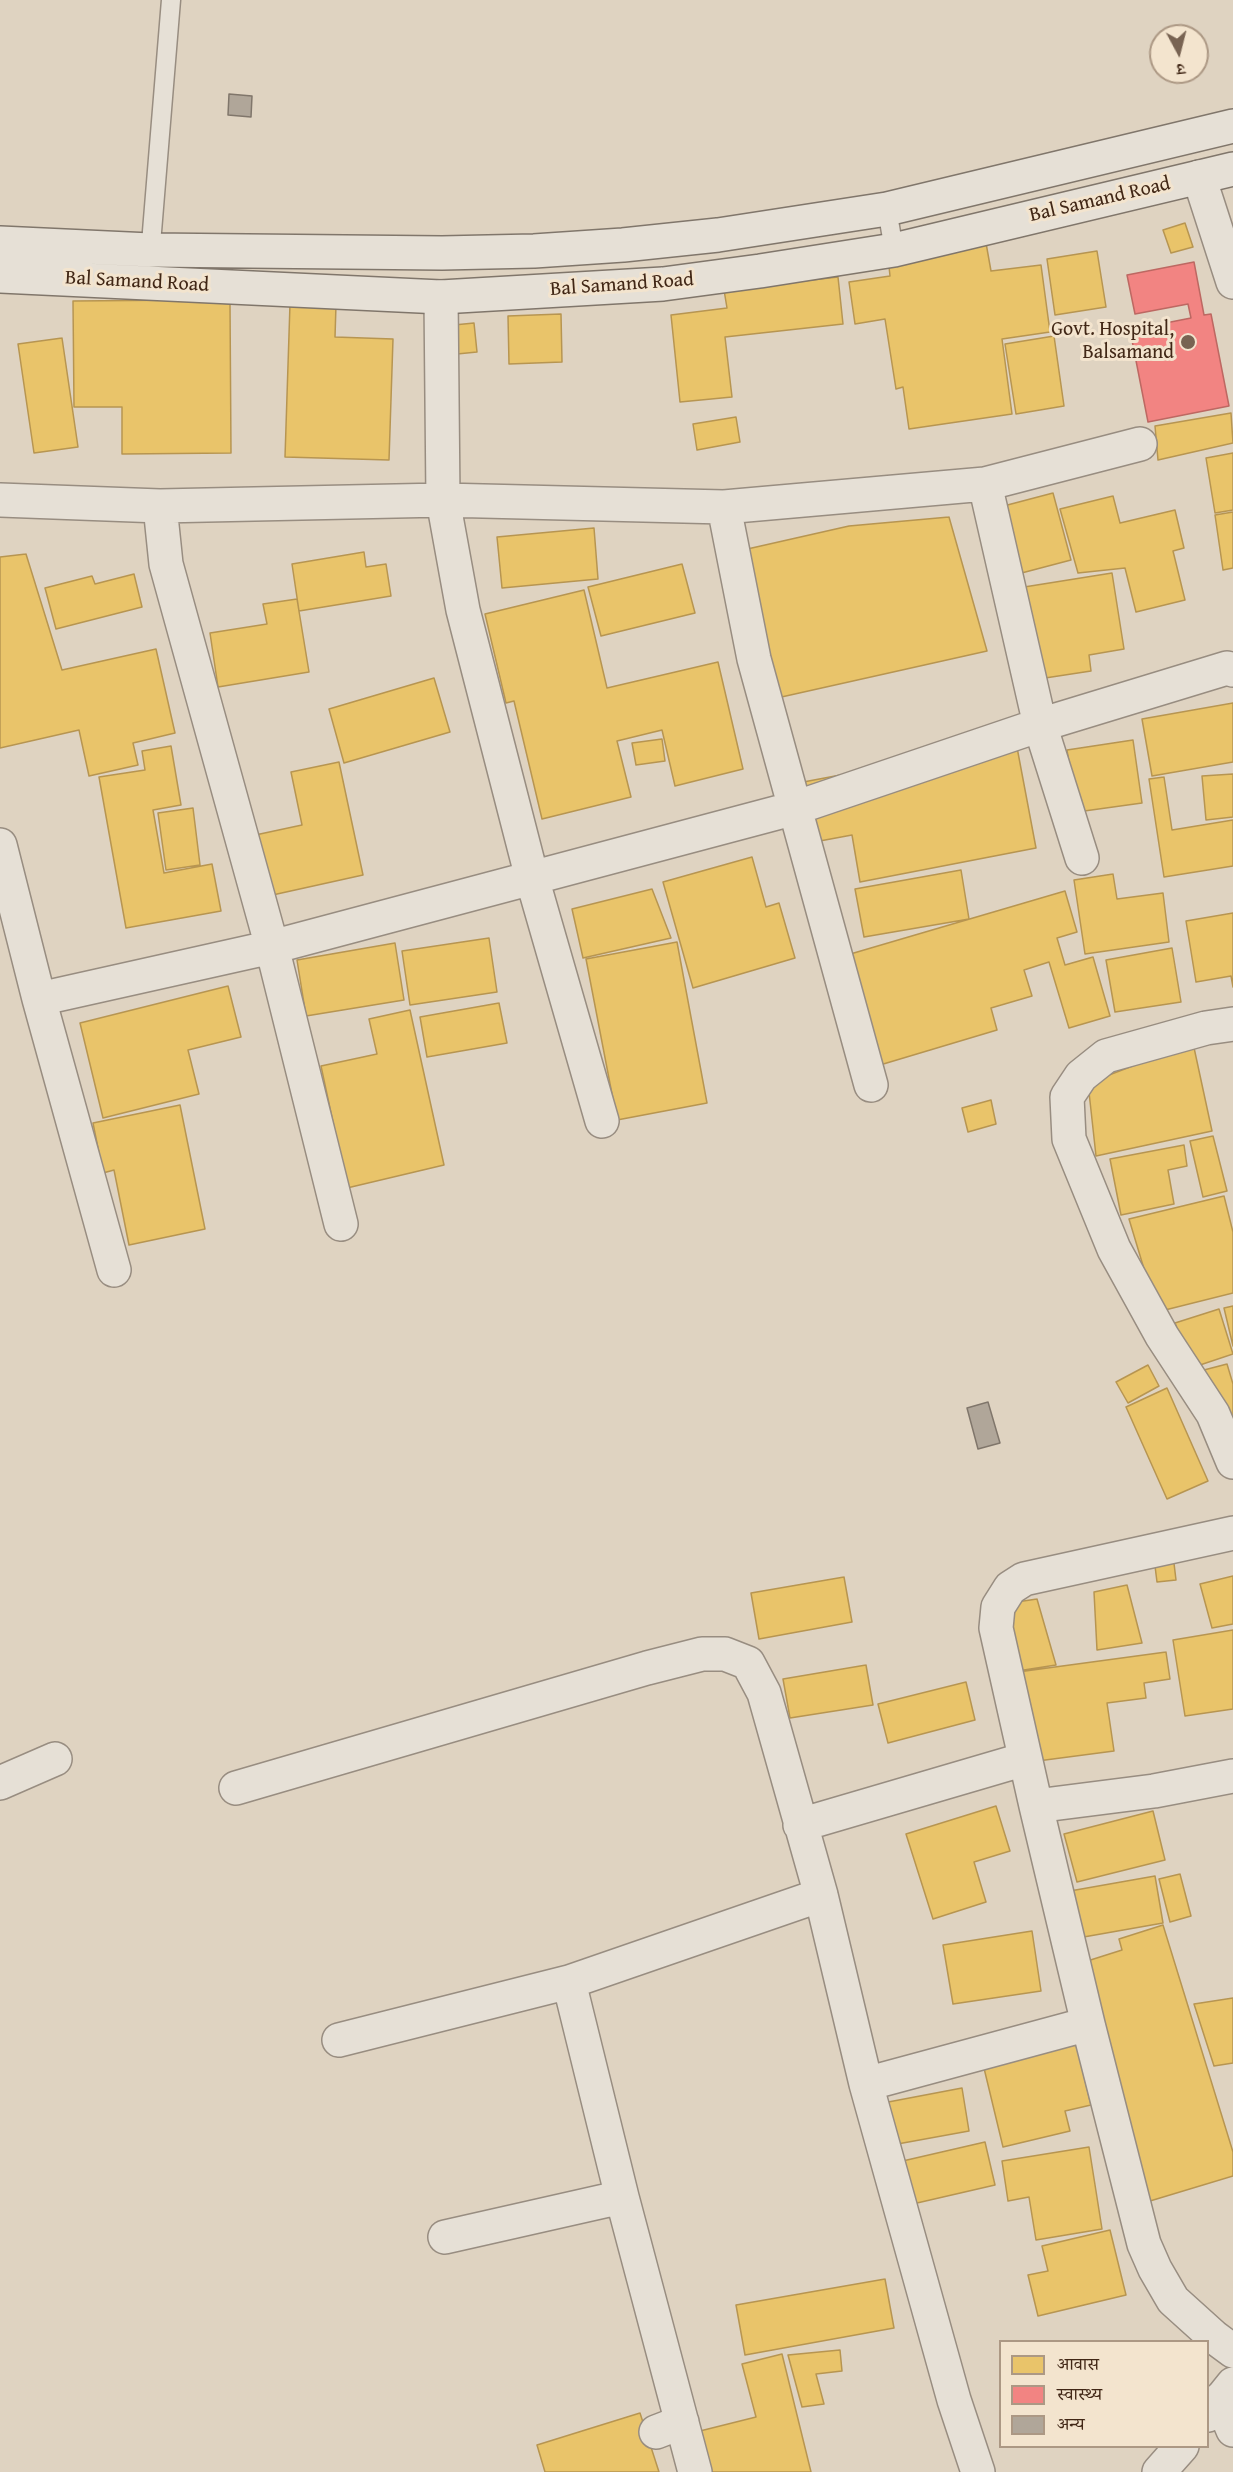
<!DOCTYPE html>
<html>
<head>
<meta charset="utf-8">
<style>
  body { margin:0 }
  #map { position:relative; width:1233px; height:2472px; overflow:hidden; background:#dfd3c1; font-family:"Gentium Book Plus","Noto Serif Devanagari",serif }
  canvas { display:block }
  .legend { position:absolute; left:999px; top:2340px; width:210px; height:108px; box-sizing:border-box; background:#f3e4ce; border:2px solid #ac9884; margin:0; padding:8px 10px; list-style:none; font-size:18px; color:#412716 }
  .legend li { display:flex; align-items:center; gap:12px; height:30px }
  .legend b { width:30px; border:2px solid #ac9884 }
  .north { position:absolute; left:1149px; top:24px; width:60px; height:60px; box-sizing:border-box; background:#f3e4ce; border:2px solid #ac9884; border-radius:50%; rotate:173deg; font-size:16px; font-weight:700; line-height:24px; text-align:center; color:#412716 }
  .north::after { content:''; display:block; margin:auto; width:21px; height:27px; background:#786352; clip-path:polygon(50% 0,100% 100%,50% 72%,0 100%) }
</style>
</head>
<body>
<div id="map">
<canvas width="1233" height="2472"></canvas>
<ul class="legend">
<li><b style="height:16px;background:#e9c46a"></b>आवास</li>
<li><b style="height:16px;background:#f28482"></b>स्वास्थ्य</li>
<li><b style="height:16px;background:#b0a699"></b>अन्य</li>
</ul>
<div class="north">उ</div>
</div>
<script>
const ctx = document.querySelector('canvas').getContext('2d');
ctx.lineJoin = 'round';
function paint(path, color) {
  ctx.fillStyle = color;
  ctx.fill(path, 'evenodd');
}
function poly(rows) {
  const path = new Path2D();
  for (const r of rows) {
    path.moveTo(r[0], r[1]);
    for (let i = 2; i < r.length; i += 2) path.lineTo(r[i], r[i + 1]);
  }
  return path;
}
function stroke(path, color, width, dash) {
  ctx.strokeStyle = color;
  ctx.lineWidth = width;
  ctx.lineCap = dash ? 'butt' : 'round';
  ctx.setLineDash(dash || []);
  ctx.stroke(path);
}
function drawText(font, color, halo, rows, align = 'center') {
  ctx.font = font + ' "Gentium Book Plus",serif';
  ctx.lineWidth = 6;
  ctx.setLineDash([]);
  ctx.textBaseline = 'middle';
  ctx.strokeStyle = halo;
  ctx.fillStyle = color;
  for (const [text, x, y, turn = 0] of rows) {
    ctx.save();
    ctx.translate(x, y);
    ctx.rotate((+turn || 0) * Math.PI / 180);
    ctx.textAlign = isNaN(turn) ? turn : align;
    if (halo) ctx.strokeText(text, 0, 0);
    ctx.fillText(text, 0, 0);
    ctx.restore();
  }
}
const homes = poly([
  [1185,223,1193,247,1171,253,1163,230,1185,223],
  [986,243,991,271,1041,265,1050,332,1002,339,1012,414,909,429,903,387,896,389,885,319,855,324,849,282,890,276,888,257,986,243],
  [1097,251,1106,307,1055,315,1047,259,1097,251],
  [838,277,843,324,725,337,732,397,680,402,671,315,727,308,724,290,838,277],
  [189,300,230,304,231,453,122,454,122,407,74,407,73,301,189,300],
  [290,304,336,305,335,337,393,339,389,460,285,457,290,304],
  [561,314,562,362,509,364,508,316,561,314],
  [474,323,477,352,457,354,454,325,474,323],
  [1054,336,1064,406,1016,414,1005,344,1054,336],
  [62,338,78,447,34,453,18,344,62,338],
  [1231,413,1233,443,1158,460,1155,426,1231,413],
  [736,417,740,442,697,450,693,424,736,417],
  [1233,453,1233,510,1215,513,1206,458,1233,453],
  [1053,493,1071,560,1014,575,996,508,1053,493],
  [1113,496,1120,523,1175,510,1184,548,1173,551,1185,600,1136,612,1125,568,1078,573,1060,509,1113,496],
  [1233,512,1233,568,1223,570,1215,515,1233,512],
  [949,517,987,651,777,698,743,550,849,526,949,517],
  [594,528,598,579,502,588,497,537,594,528],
  [364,552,366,567,386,564,391,596,299,611,292,564,364,552],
  [26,554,62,670,156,649,175,733,133,743,138,765,89,776,79,730,0,748,0,557,26,554],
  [682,564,695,613,601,636,588,587,682,564],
  [1112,573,1124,649,1089,655,1091,671,1032,680,1018,588,1112,573],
  [134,574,142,607,56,629,45,588,92,576,95,584,134,574],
  [584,590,607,688,718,662,743,769,675,786,662,730,617,741,631,797,542,819,514,701,506,703,485,614,584,590],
  [297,599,309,672,218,687,210,633,267,624,263,604,297,599],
  [434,678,450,732,344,763,329,709,434,678],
  [1233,703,1233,762,1152,776,1142,719,1233,703],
  [662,739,665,761,636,765,632,743,662,739],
  [1133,740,1142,803,1077,812,1067,750,1133,740],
  [1016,742,1036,848,860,882,852,835,809,843,798,783,1016,742],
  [171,746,181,805,153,810,164,873,212,864,221,911,126,928,99,777,145,770,142,751,171,746],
  [339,762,363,875,259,898,246,837,302,825,291,772,339,762],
  [1233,774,1233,817,1206,820,1202,776,1233,774],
  [1164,777,1172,830,1233,820,1233,866,1164,877,1149,779,1164,777],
  [193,808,200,865,166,870,158,813,193,808],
  [752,857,766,907,779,903,795,958,693,988,663,882,752,857],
  [961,870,969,919,864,937,855,889,961,870],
  [1113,874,1117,899,1163,893,1169,942,1085,954,1074,880,1113,874],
  [652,889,671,938,583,958,572,909,652,889],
  [1065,891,1077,932,1057,938,1065,965,1093,957,1110,1016,1069,1028,1049,962,1024,970,1032,996,991,1008,997,1030,880,1065,847,955,1065,891],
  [1233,913,1233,987,1231,976,1196,982,1186,921,1233,913],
  [489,938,497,992,410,1005,402,951,489,938],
  [677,942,707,1103,617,1120,586,959,677,942],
  [395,943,404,1000,306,1016,297,960,395,943],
  [1172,948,1181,1002,1115,1012,1106,960,1172,948],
  [228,986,241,1037,188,1050,199,1094,103,1118,80,1023,228,986],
  [499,1003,507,1043,427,1057,420,1017,499,1003],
  [410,1010,444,1165,347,1188,321,1066,377,1054,369,1019,410,1010],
  [1193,1043,1212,1131,1096,1156,1088,1083,1193,1043],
  [991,1100,996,1124,968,1132,962,1108,991,1100],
  [180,1105,205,1229,129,1245,114,1170,103,1173,93,1123,180,1105],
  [1213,1136,1227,1191,1203,1197,1190,1141,1213,1136],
  [1184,1145,1187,1166,1168,1170,1174,1204,1121,1215,1110,1159,1184,1145],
  [1224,1196,1233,1232,1233,1293,1157,1312,1129,1219,1224,1196],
  [1233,1306,1233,1346,1224,1308,1233,1306],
  [1219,1309,1233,1354,1191,1368,1175,1323,1219,1309],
  [1227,1364,1233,1384,1233,1432,1223,1435,1204,1370,1227,1364],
  [1148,1365,1159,1386,1128,1403,1116,1382,1148,1365],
  [1167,1388,1208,1481,1167,1499,1126,1407,1167,1388],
  [1173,1555,1176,1580,1157,1582,1154,1558,1173,1555],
  [1233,1576,1233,1624,1212,1628,1200,1584,1233,1576],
  [844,1577,852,1622,759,1639,751,1593,844,1577],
  [1127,1585,1142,1643,1097,1650,1094,1592,1127,1585],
  [1037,1599,1056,1665,1011,1672,1010,1603,1037,1599],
  [1233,1630,1233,1709,1185,1716,1173,1640,1233,1630],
  [1166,1652,1170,1679,1144,1683,1146,1698,1107,1703,1114,1751,1030,1762,1018,1672,1166,1652],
  [866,1665,873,1705,790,1718,783,1679,866,1665],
  [966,1682,975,1720,888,1743,878,1704,966,1682],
  [996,1806,1010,1851,974,1862,986,1902,933,1919,906,1834,996,1806],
  [1153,1811,1165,1860,1077,1882,1064,1834,1153,1811],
  [1180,1874,1191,1916,1170,1922,1159,1879,1180,1874],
  [1155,1876,1163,1923,1078,1938,1070,1891,1155,1876],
  [1163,1925,1233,2152,1233,2176,1150,2201,1081,1963,1122,1950,1119,1939,1163,1925],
  [1032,1931,1041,1991,953,2004,943,1945,1032,1931],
  [1233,1998,1233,2063,1214,2066,1194,2004,1233,1998],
  [1076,2043,1091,2105,1065,2111,1070,2131,1003,2147,983,2064,1076,2043],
  [962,2088,969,2131,892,2145,883,2103,962,2088],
  [985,2142,995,2185,904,2206,894,2163,985,2142],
  [1089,2147,1102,2229,1036,2240,1029,2197,1008,2201,1002,2161,1089,2147],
  [1110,2230,1126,2295,1038,2316,1028,2275,1048,2271,1042,2246,1110,2230],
  [885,2279,894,2328,745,2355,736,2305,885,2279],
  [840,2350,842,2371,816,2374,824,2404,802,2407,788,2355,840,2350],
  [782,2354,811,2472,706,2472,696,2432,756,2417,742,2364,782,2354],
  [640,2413,659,2472,545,2472,537,2445,640,2413]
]);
const health = poly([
  [1194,262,1204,315,1211,314,1229,406,1148,422,1130,330,1191,318,1188,304,1135,314,1127,275,1194,262]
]);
const building = poly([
  [229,94,252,96,251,117,228,115,229,94],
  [988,1402,1000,1443,978,1449,967,1408,988,1402]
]);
const lane = poly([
  [887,209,894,250],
  [150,256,171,0]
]);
const street = poly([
  [1199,177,1233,282],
  [441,297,443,500,463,610,532,878,602,1121],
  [0,500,160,506,443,500,724,507,985,484],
  [160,506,166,564,272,947,341,1224],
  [724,507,754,659,871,1085],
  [0,845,39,999,114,1270],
  [1082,858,1040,725,985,484,1140,444],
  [39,999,272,947,795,808,1040,725,1227,668,1233,670],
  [1233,1024,1206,1028,1106,1056,1081,1076,1067,1097,1069,1139,1114,1249,1162,1336,1213,1414,1233,1462],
  [0,1783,55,1759],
  [236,1788,647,1668,702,1654,725,1654,748,1663,764,1693,821,1895,866,2084,954,2400,978,2472],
  [1036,1806,996,1628,998,1607,1010,1588,1024,1579,1233,1533],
  [800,1825,1025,1759],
  [569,1982,821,1895],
  [1088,2024,1144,2244,1155,2269,1173,2300,1214,2337,1233,2351],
  [339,2040,569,1982,622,2197,695,2472],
  [866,2084,1088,2024,1036,1806,1154,1791,1233,1776],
  [445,2237,622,2197],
  [1220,2399,1233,2430],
  [1208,2415,1233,2384],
  [656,2432,682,2422],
  [1159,2472,1182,2446]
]);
const secondary = poly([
  [0,243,150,250,442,253,534,251,623,245,718,235,887,209,1233,126],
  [0,276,441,297,663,284,760,271,894,250,1233,169]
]);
const markers = [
  [1188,342,8,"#786352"]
];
const streetNames = [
  ["Bal Samand Road",1100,200,-13],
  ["Bal Samand Road",137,282,3],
  ["Bal Samand Road",622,285,-4]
];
const poiNames = [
  ["Govt. Hospital,",1174,330],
  ["Balsamand",1174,353]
];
paint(homes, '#e9c46a');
stroke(homes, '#b79551', 1.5);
paint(health, '#f28482');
stroke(health, '#bd6862', 1.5);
paint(building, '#b0a699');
stroke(building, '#80766b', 1.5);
stroke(lane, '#988d81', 21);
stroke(street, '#988d81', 36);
stroke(secondary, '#80766b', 36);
stroke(lane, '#e6e0d6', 18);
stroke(street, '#e6e0d6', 33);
stroke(secondary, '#e6e0d6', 33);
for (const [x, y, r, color] of markers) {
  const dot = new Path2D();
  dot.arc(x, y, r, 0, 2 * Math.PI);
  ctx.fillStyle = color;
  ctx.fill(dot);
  stroke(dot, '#f3e4ce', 2);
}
drawText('20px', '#412716', '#f3e4ce', streetNames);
drawText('20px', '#412716', '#f3e4ce', poiNames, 'right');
</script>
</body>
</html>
